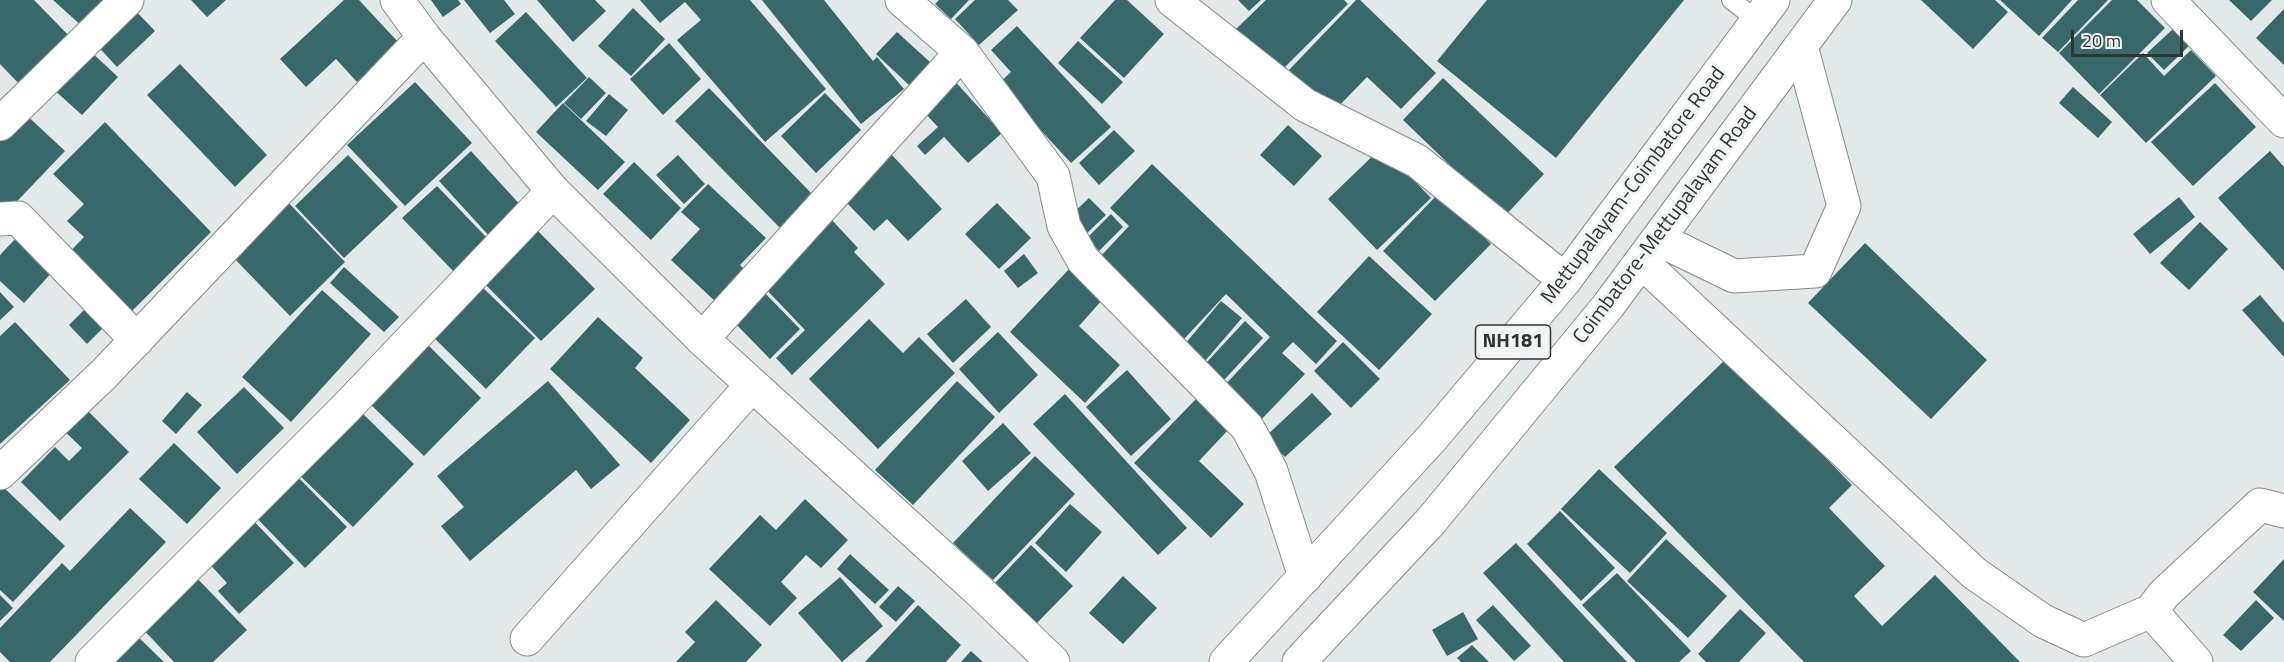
<!DOCTYPE html>
<html>
<head>
<meta charset="utf-8">
<style>
  body { margin:0 }
  #map { position:relative; width:2284px; height:662px; overflow:hidden; background:#e3e8e8; font-family:"Titillium Web",sans-serif }
  canvas { display:block }
  .scale { position:absolute; left:2071px; top:30px; width:112px; height:27px; box-sizing:border-box; border:3px solid #323434; border-top:0; padding-left:8px; font-size:18px; line-height:21px; white-space:nowrap; color:#323434; -webkit-text-stroke:4px #f0f5f5; paint-order:stroke }
</style>
</head>
<body>
<div id="map">
<canvas width="2284" height="662"></canvas>
<div class="scale">20 m</div>
</div>
<script>
const ctx = document.querySelector('canvas').getContext('2d');
ctx.lineJoin = 'round';
function paint(path, color) {
  ctx.fillStyle = color;
  ctx.fill(path, 'evenodd');
}
function poly(rows) {
  const path = new Path2D();
  for (const r of rows) {
    path.moveTo(r[0], r[1]);
    for (let i = 2; i < r.length; i += 2) path.lineTo(r[i], r[i + 1]);
  }
  return path;
}
function stroke(path, color, width, dash) {
  ctx.strokeStyle = color;
  ctx.lineWidth = width;
  ctx.lineCap = dash ? 'butt' : 'round';
  ctx.setLineDash(dash || []);
  ctx.stroke(path);
}
function drawText(font, color, halo, rows, align = 'center') {
  ctx.font = font + ' "Titillium Web",sans-serif';
  ctx.lineWidth = 6;
  ctx.setLineDash([]);
  ctx.textBaseline = 'middle';
  ctx.strokeStyle = halo;
  ctx.fillStyle = color;
  for (const [text, x, y, turn = 0] of rows) {
    ctx.save();
    ctx.translate(x, y);
    ctx.rotate((+turn || 0) * Math.PI / 180);
    ctx.textAlign = isNaN(turn) ? turn : align;
    if (halo) ctx.strokeText(text, 0, 0);
    ctx.fillText(text, 0, 0);
    ctx.restore();
  }
}
const building = poly([
  [0,0,34,0,74,41,24,89,0,64],
  [53,0,107,0,83,27],
  [191,0,226,0,207,17],
  [344,0,359,0,399,43,357,82,336,59,306,87,280,59],
  [431,0,458,0,461,4,443,17],
  [464,0,504,0,515,14,490,33],
  [537,0,595,0,606,11,573,42],
  [640,0,750,0,826,89,765,142,677,40,701,20,685,2,660,23],
  [762,0,824,0,873,61,877,57,904,89,861,124],
  [939,0,969,0,951,19,935,4],
  [975,0,1008,0,1018,10,979,45,955,19],
  [1115,0,1127,0,1164,34,1124,78,1080,38],
  [1238,0,1261,0,1249,11],
  [1266,0,1344,0,1348,4,1278,74,1235,30],
  [1356,0,1360,0,1436,73,1401,109,1367,77,1333,112,1289,70],
  [1487,0,1684,0,1556,158,1437,61],
  [1921,0,1995,0,2008,12,1973,49],
  [2000,0,2072,0,2039,36],
  [2078,0,2108,0,2058,52,2042,38],
  [2112,0,2137,0,2165,28,2099,94,2059,53],
  [2229,0,2272,0,2251,21],
  [130,5,155,31,117,67,93,41],
  [633,8,665,39,631,76,598,46],
  [2284,9,2284,65,2256,38],
  [526,12,587,78,556,107,495,41],
  [1017,26,1111,127,1071,163,998,84,1011,72,991,50],
  [2174,28,2190,45,2164,70,2147,53],
  [897,32,931,63,910,86,876,54],
  [1078,41,1123,82,1102,104,1058,63],
  [669,43,701,79,663,115,630,79],
  [88,49,118,77,82,115,52,88],
  [2191,50,2216,76,2146,143,2100,95,2143,53,2164,76],
  [180,64,267,155,235,187,147,95],
  [589,77,606,93,581,119,564,103],
  [952,78,1002,133,968,163,944,137,925,155,917,146,938,127,920,108],
  [1443,78,1544,174,1504,217,1403,120],
  [415,82,472,143,405,206,347,145],
  [2215,83,2256,127,2193,186,2151,142],
  [2073,87,2112,122,2098,138,2059,103],
  [709,88,814,196,781,229,675,121],
  [825,93,861,130,816,173,781,136],
  [609,94,628,110,606,136,586,121],
  [563,103,625,162,598,190,536,132],
  [21,110,65,151,4,215,0,211,0,132],
  [105,122,211,232,124,319,64,258,84,237,67,221,84,204,53,174],
  [1288,125,1322,156,1294,186,1260,155],
  [1114,130,1135,151,1099,185,1079,163],
  [1382,147,1431,198,1377,250,1328,199],
  [471,151,524,209,491,238,439,181],
  [2270,151,2284,167,2284,271,2218,198],
  [348,155,398,207,344,258,295,206],
  [678,155,705,184,684,204,656,175],
  [892,155,942,209,908,241,887,219,874,231,844,200],
  [634,162,681,208,651,240,603,194],
  [1152,164,1337,341,1316,364,1293,342,1282,353,1305,374,1257,424,1221,389,1270,337,1226,294,1184,339,1099,258,1129,226,1110,208],
  [708,184,766,238,740,265,747,272,717,303,671,260,700,229,681,212],
  [437,186,489,240,455,273,402,218],
  [1439,193,1491,244,1435,301,1383,251],
  [2179,197,2195,217,2150,254,2133,234],
  [284,198,345,262,290,316,228,252],
  [1089,198,1106,215,1086,234,1069,217],
  [997,203,1031,238,999,269,965,234],
  [1111,214,1123,227,1099,251,1087,238],
  [830,218,858,248,854,252,885,284,792,375,776,358,805,330,762,285],
  [2200,222,2228,249,2189,290,2160,263],
  [538,231,595,289,541,341,484,283],
  [17,237,54,270,24,303,0,281,0,255],
  [1865,243,1987,360,1931,419,1808,303],
  [1024,254,1038,273,1018,288,1004,271],
  [1369,256,1432,314,1379,370,1317,312],
  [344,267,399,317,384,332,330,283],
  [1070,268,1103,299,1079,326,1120,365,1085,403,1010,332],
  [478,283,535,338,486,389,429,333],
  [761,289,800,329,770,359,731,319],
  [322,290,371,334,291,422,242,377],
  [0,292,14,307,0,320],
  [2260,295,2284,323,2284,357,2242,310],
  [966,299,991,327,953,363,927,334],
  [1221,301,1242,318,1205,361,1185,344],
  [92,302,110,321,87,344,69,325],
  [598,317,643,358,635,368,690,420,651,463,550,369],
  [869,319,903,353,919,337,955,373,878,449,809,379],
  [1245,321,1263,338,1224,380,1206,363],
  [15,322,70,380,0,444,0,336],
  [998,332,1038,375,999,413,959,369],
  [424,341,481,398,424,456,366,400],
  [1343,342,1380,379,1351,408,1314,371],
  [1728,357,1852,485,1829,508,1885,566,1854,596,1882,626,1935,575,2020,662,1804,662,1614,467],
  [1127,370,1171,419,1131,456,1086,407],
  [548,381,620,465,591,489,576,470,470,561,441,526,464,507,437,476],
  [957,381,995,417,913,505,875,470],
  [244,387,284,428,237,474,197,432],
  [187,392,202,405,176,434,162,421],
  [1312,393,1332,414,1285,457,1265,437],
  [1065,394,1187,528,1158,555,1033,424],
  [1197,398,1229,429,1199,461,1244,504,1211,538,1134,463],
  [82,405,129,452,60,521,21,482,55,447,69,461,82,448,60,427],
  [354,405,414,464,353,527,293,469],
  [1003,423,1031,453,988,491,962,461],
  [174,443,221,488,187,524,139,479],
  [1035,456,1075,494,993,580,953,543],
  [1599,469,1667,533,1630,573,1561,509],
  [292,471,347,527,305,568,250,511],
  [0,484,65,546,13,602,0,590],
  [805,499,848,540,821,568,806,555,781,582,797,598,770,626,709,569,760,515,776,530],
  [1070,504,1102,532,1066,572,1035,543],
  [130,508,166,542,50,662,10,662,0,652,0,628,62,563,70,571],
  [1560,511,1615,568,1581,601,1527,544],
  [248,515,294,563,239,614,218,591,227,583,203,557],
  [1666,539,1727,596,1688,638,1627,581],
  [1516,543,1627,662,1564,662,1483,573],
  [1031,545,1073,586,1036,624,994,584],
  [850,554,889,590,875,604,837,569],
  [2284,559,2284,621,2253,592],
  [192,573,247,630,213,662,174,662,138,624],
  [1617,573,1691,651,1679,662,1636,662,1582,605],
  [1123,576,1157,608,1123,644,1089,613],
  [840,577,883,626,842,662,798,613],
  [898,586,915,601,896,622,879,607],
  [0,595,13,608,0,621],
  [716,600,762,645,746,662,676,662,695,642,685,632],
  [2256,600,2274,618,2241,651,2223,635],
  [918,605,961,645,946,662,865,662],
  [1493,605,1531,646,1514,661,1476,620],
  [1740,609,1766,633,1739,662,1706,662,1698,654],
  [1463,612,1478,639,1447,656,1432,630],
  [134,633,164,662,107,662],
  [1472,645,1489,662,1461,662,1457,658],
  [971,651,983,662,961,662]
]);
const service = poly([
  [1731,0,1758,21]
]);
const minor = poly([
  [902,0,962,52,1053,176,1064,226,1083,260,1247,427,1271,471,1305,577],
  [1172,0,1305,105,1417,161,1565,280],
  [2168,0,2284,121],
  [0,124,127,0],
  [0,219,18,218,137,340],
  [1658,239,1734,276,1815,271,1844,206,1801,46],
  [1642,262,1974,573,2043,621,2084,640,2151,611,2164,594,2260,505,2284,511],
  [702,339,962,52],
  [0,473,104,374,424,37],
  [2151,611,2196,662],
  [527,639,752,385],
  [92,662,345,409,553,191]
]);
const tertiary = poly([
  [397,0,424,37,553,191,702,339,977,589,1053,662]
]);
const trunk = poly([
  [1226,662,1432,438,1565,280,1773,0],
  [1299,662,1431,521,1608,306,1835,0]
]);
const shields = [
  [1513,342,75]
];
const shieldNames = [
  ["NH181",1513,342]
];
const streetNames = [
  ["Mettupalayam-Coimbatore Road",1634,186,-53],
  ["Coimbatore-Mettupalayam Road",1666,226,-53]
];
paint(building, '#39686a');
stroke(service, '#878b8b', 20);
stroke(minor, '#878b8b', 35);
stroke(tertiary, '#878b8b', 35);
stroke(trunk, '#878b8b', 35);
stroke(service, '#fff', 18);
stroke(minor, '#fff', 33);
stroke(tertiary, '#fff', 33);
stroke(trunk, '#fff', 33);
for (const [x, y, w] of shields) {
  const box = new Path2D();
  box.roundRect(x - w / 2, y - 17, w, 34, 4.5);
  ctx.fillStyle = '#f0f5f5';
  ctx.fill(box);
  stroke(box, '#323434', 1.5);
}
drawText('bold 20px', '#323434', null, shieldNames);
drawText('21px', '#323434', '#f0f5f5', streetNames);
</script>
</body>
</html>
